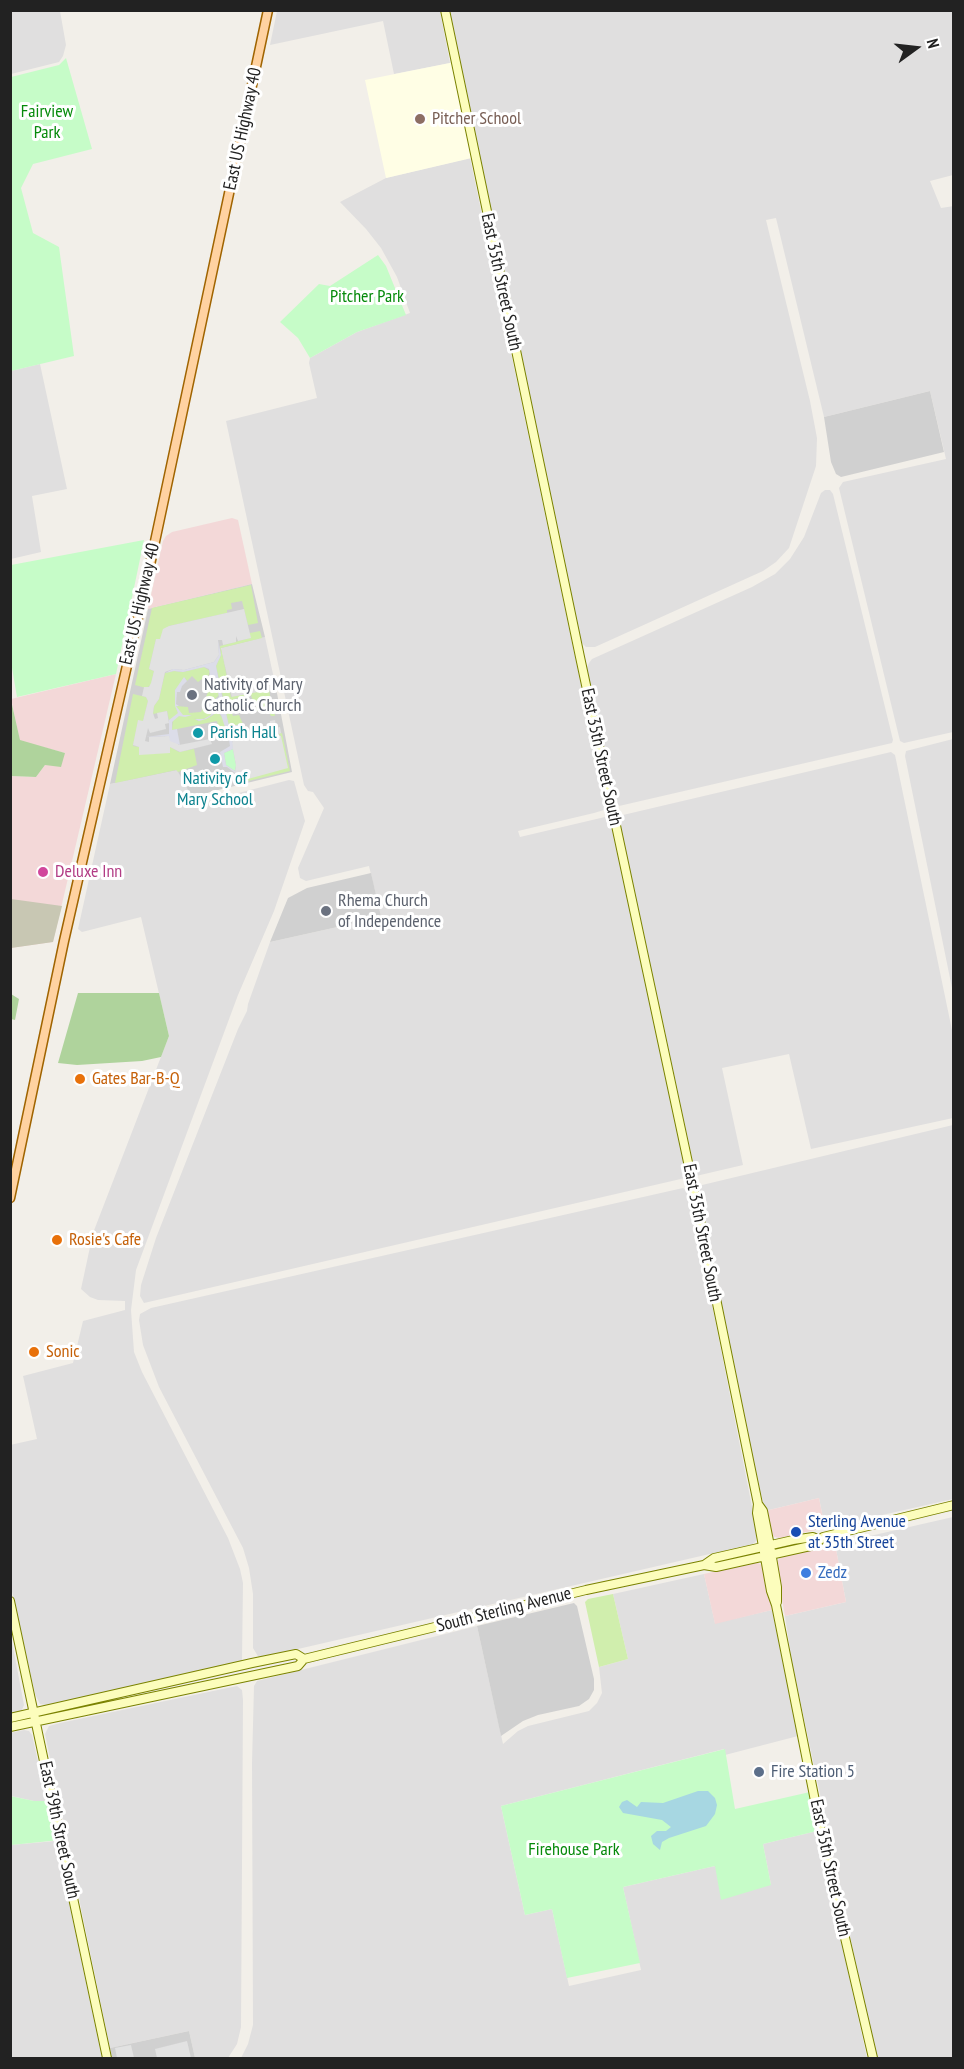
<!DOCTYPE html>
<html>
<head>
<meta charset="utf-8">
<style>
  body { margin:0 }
  #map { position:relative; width:964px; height:2069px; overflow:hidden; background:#f2efe9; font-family:"PT Sans Narrow",sans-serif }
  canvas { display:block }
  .frame { position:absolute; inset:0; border:12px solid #222; pointer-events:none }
  .north { position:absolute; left:886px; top:18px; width:60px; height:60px; -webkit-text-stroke:4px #fff; paint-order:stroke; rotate:75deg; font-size:16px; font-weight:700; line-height:24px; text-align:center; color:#222 }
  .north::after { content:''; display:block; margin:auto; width:21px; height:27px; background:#222; clip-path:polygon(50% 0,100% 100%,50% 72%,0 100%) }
</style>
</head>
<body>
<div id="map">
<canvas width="964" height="2069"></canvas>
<div class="frame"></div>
<div class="north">N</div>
</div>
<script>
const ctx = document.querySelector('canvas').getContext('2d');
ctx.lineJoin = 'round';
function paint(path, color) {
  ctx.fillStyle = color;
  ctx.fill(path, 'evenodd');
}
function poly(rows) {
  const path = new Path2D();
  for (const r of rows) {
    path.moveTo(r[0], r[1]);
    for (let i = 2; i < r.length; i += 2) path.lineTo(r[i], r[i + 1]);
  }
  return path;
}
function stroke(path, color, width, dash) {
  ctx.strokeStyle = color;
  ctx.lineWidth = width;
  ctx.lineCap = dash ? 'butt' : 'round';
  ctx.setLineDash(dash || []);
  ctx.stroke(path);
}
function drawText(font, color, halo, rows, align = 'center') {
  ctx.font = font + ' "PT Sans Narrow",sans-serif';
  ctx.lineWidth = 6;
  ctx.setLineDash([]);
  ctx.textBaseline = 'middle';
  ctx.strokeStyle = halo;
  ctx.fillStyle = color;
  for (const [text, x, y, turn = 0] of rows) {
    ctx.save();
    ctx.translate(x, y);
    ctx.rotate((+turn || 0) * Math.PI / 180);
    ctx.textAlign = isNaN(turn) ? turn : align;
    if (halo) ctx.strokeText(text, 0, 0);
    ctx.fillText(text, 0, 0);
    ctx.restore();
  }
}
const residential = poly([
  [10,11,60,11,66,45,63,56,59,62,11,74],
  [277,11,440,11,450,63,394,74,383,21,270,45],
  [448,11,953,11,953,175,930,181,941,208,954,206,953,732,904,743,900,741,839,488,843,482,946,459,930,391,824,417,776,218,766,220,810,401,817,438,816,466,789,548,776,562,763,571,595,647,586,647,581,642],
  [470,158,606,804,604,810,594,813,518,831,520,837,605,817,611,821,686,1168,685,1178,144,1303,140,1296,141,1285,156,1238,238,1029,247,1011,248,1004,270,942,360,922,362,930,383,925,369,866,306,881,300,878,298,868,324,808,313,792,308,791,304,785,226,421,317,398,309,363,310,358,357,332,410,313,397,277,381,248,366,229,340,202,386,178],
  [40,364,67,489,32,496,41,552,11,559,11,371],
  [825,490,830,490,833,494,893,740,892,743,619,806,613,795,586,670,589,663,592,659,752,587,775,574,790,559,804,537,821,493],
  [265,637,276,688,231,698,221,647],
  [953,739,954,739,953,993,905,756,906,751],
  [891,752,895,755,953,1035,953,1118,811,1149,789,1054,722,1068,743,1165,696,1176,619,819,623,815],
  [177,769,196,804,289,780,294,781,305,821,274,911,238,995,136,1270,131,1310,134,1352,142,1372,228,1538,240,1569,243,1583,242,1660,239,1664,234,1665,45,1705,40,1704,35,1694,11,1587,10,1445,37,1439,23,1376,73,1363,83,1321,125,1310,125,1301,98,1300,90,1297,81,1289,93,1233,169,1036,141,917,82,932,78,929,110,784],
  [953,1125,953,1499,825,1528,819,1498,765,1511,743,1416,697,1190,698,1186],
  [683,1188,690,1193,756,1527,756,1541,753,1544,259,1658,253,1648,253,1594,249,1568,243,1548,159,1387,143,1345,139,1320,140,1314,151,1308],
  [953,1517,953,2058,876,2058,792,1662,785,1616,846,1602,835,1544],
  [704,1574,715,1623,772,1610,798,1736,725,1755,724,1749,501,1806,525,1915,552,1909,569,1986,641,1970,623,1887,715,1866,771,1885,763,1844,817,1831,867,2058,241,2058,248,2044,253,2025,252,1763,254,1686,257,1681,477,1626,503,1744,518,1731,528,1726,589,1711,597,1703,602,1693,599,1667,628,1659,613,1594],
  [10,1631,24,1705,21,1712,10,1714],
  [237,1686,242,1690,243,1700,241,2027,237,2044,228,2058,195,2058,189,2031,110,2048,45,1734,49,1726,60,1723],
  [24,1730,29,1731,32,1735,47,1801,34,1801,11,1796,10,1733],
  [56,1841,102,2058,11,2058,10,1845]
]);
const commercial = poly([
  [232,518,238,520,252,584,148,609,163,541,166,536,172,532],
  [116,674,53,942,11,948,11,776,36,777,45,765,65,753,20,741,11,699],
  [819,1498,825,1528,779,1538,772,1536,765,1511],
  [835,1544,846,1602,785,1616,776,1566,777,1561,781,1557],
  [756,1562,762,1565,764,1569,772,1610,715,1624,704,1574]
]);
const education = poly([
  [455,62,476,157,386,178,365,80]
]);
const religious = poly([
  [930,391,944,452,841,477,836,474,831,462,824,417],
  [252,584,265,637,221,648,232,698,276,688,292,772,210,792,193,799,177,770,110,784,148,609],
  [371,873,383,925,362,930,360,922,270,942,288,898,307,888],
  [574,1603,577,1606,594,1679,594,1690,589,1699,579,1706,538,1715,523,1721,501,1736,477,1626],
  [189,2031,195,2058,112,2058,110,2048]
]);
const construction = poly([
  [11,899,62,906,53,942,11,948]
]);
const grass = poly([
  [251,585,258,623,248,625,242,601,231,603,232,609,227,610,227,613,169,626,160,640,156,639,149,669,154,671,151,685,146,688,135,685,152,608],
  [260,631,262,638,221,648,231,697,269,690,271,701,265,701,267,703,272,702,275,716,271,716,267,709,257,711,256,706,261,705,261,702,254,705,251,695,234,699,230,704,230,710,226,711,216,666,221,655,220,646,250,638,250,633],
  [204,667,210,671,206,683,202,679,198,682,192,676,187,681,185,678,175,690,176,708,178,713,176,717,169,720,167,711,153,714,154,706,159,699,165,673,174,671,183,672],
  [213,678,215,679,219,695,214,700,206,697],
  [133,694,146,697,148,701,143,721,138,721,133,746,170,752,170,747,179,752,194,749,197,765,178,772,176,770,115,783],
  [176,706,188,707,189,713,201,712,204,706,212,710,211,715,206,718,198,720,194,718,198,721,208,718,218,712,224,720,226,731,220,733,217,721,172,730,173,720,179,716,192,716,182,715],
  [231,711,233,716,239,715,243,724,229,726,226,713],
  [282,733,290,771,244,782,281,736,278,734],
  [613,1594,628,1659,599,1667,585,1602,588,1599]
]);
const forest = poly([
  [11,700,20,740,65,753,61,767,45,765,36,777,11,776],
  [78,993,159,993,169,1036,161,1057,142,1061,77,1065,58,1063],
  [11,994,19,999,15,1020,11,1019]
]);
const park = poly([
  [66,58,92,149,33,164,21,188,33,233,59,247,74,356,11,371,11,77,59,65],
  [378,255,386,266,406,315,357,332,310,358,298,338,280,322,319,284,330,286],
  [144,540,116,674,17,697,11,662,11,565],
  [233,749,236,765,235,771,226,765,224,753],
  [725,1749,735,1809,810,1792,817,1831,763,1844,771,1885,721,1900,715,1866,623,1887,640,1963,567,1978,552,1909,525,1915,501,1806],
  [10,1796,34,1801,52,1801,60,1840,11,1845]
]);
const parking = poly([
  [244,609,251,638,238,641,236,636,236,642,223,645,222,640,218,640,219,655,214,662,184,670,173,669,165,672,159,699,154,706,153,713,155,719,158,718,157,713,167,711,169,723,165,724,166,729,150,733,148,728,145,741,149,742,149,737,169,736,179,745,210,739,212,744,180,752,170,747,170,753,139,755,139,747,133,745,138,720,143,721,148,701,146,697,142,696,144,687,149,687,151,683,154,671,149,669,156,639,160,639,163,629,169,626],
  [275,720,276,728,280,727,281,733,277,735,281,736,288,768,237,782,235,773,236,765,232,744,233,737,239,734,269,727,270,721],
  [187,2041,191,2058,157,2058,155,2049],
  [131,2045,134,2058,117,2058,115,2048]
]);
const plaza = poly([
  [218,640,221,655,216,666,225,711,230,710,230,703,236,699,231,705,231,711,226,713,229,726,243,724,243,726,234,729,235,732,241,731,242,733,232,738,233,749,224,753,226,765,235,771,235,773,227,767,223,767,220,752,230,746,228,734,220,735,220,733,226,730,221,715,217,712,206,719,199,721,195,719,204,719,211,715,212,710,204,706,208,697,214,700,219,697,215,679,213,679,209,691,204,689,210,674,209,669,204,667,183,672,174,671,165,673,173,669,184,670,214,662,219,655],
  [184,677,187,681,182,686,180,692,177,692,176,704,179,706,176,706,183,715,192,715,185,717,179,716,172,722,172,730,177,729,180,745,170,741,169,736,146,737,169,734,169,720,178,713,175,706,175,690]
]);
const water = poly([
  [698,1791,708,1791,715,1798,717,1805,715,1814,706,1826,669,1838,662,1842,660,1850,653,1844,651,1836,657,1831,666,1831,671,1827,662,1820,623,1813,619,1807,622,1802,627,1800,637,1807,641,1802,663,1803]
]);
const secondary = poly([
  [445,10,580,657,692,1181,758,1504,757,1513,771,1591,776,1605,826,1856,873,2058],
  [758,1504,763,1511,770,1546,777,1587,777,1602],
  [704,1565,716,1567,815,1545,823,1537,954,1505],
  [10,1601,107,2058],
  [10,1718,252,1663,296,1654,304,1659],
  [10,1727,298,1666,304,1659,586,1590,704,1565,714,1558,793,1540,813,1537,819,1540]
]);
const primary = poly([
  [10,1198,64,941,150,565,268,10]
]);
const markers = [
  [420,119,6,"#8d6e63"],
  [192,695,6,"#6b7280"],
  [198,733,6,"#0f9aa8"],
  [215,759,6,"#0f9aa8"],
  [43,872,6,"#d1479c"],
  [326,911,6,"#6b7280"],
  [80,1079,6,"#e8710a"],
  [57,1240,6,"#e8710a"],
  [34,1352,6,"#e8710a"],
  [796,1532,6,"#1a4fb4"],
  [806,1573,6,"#3f7fe0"],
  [759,1772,6,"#5c6f8a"]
];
const parkNames = [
  ["Fairview",47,112],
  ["Park",47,133],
  ["Pitcher Park",367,297],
  ["Firehouse Park",574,1850]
];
const educationNames = [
  ["Pitcher School",432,119]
];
const streetNames = [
  ["East US Highway 40",243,129,-78],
  ["East 35th Street South",501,282,78],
  ["East US Highway 40",140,604,-77],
  ["East 35th Street South",601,757,78],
  ["East 35th Street South",702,1233,79],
  ["South Sterling Avenue",504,1610,-14],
  ["East 39th Street South",59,1830,78],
  ["East 35th Street South",830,1868,78]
];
const worshipNames = [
  ["Nativity of Mary",204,685],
  ["Catholic Church",204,706],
  ["Rhema Church",338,901],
  ["of Independence",338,922]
];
const cultureNames = [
  ["Parish Hall",210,733],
  ["Nativity of",215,779,"center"],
  ["Mary School",215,800,"center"]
];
const hotelNames = [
  ["Deluxe Inn",55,872]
];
const foodNames = [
  ["Gates Bar-B-Q",92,1079],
  ["Rosie's Cafe",69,1240],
  ["Sonic",46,1352]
];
const transitNames = [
  ["Sterling Avenue",808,1522],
  ["at 35th Street",808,1543]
];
const shopNames = [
  ["Zedz",818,1573]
];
const serviceNames = [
  ["Fire Station 5",771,1772]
];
paint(residential, '#e0dfdf');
paint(commercial, '#f3d8d8');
paint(education, '#fffee5');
paint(religious, '#d0d0d0');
paint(construction, '#c8c7b3');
paint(grass, '#d0eead');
paint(forest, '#afd39c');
paint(park, '#c6fcc8');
paint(parking, '#e2e2e2');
paint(plaza, '#dcdde9');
paint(water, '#a7d7e2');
stroke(secondary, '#7a8200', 10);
stroke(primary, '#a06400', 11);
stroke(secondary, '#fcfdbc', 8);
stroke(primary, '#ffd2a1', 8);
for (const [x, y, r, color] of markers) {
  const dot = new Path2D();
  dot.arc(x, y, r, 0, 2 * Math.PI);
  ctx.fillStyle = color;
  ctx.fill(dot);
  stroke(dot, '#fff', 2);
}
drawText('18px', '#068a0b', '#fff', parkNames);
drawText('18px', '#785e54', '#fff', educationNames, 'left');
drawText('18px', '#222', '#fff', streetNames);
drawText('18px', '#5b616d', '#fff', worshipNames, 'left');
drawText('18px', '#0d838f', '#fff', cultureNames, 'left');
drawText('18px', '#b23c85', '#fff', hotelNames, 'left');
drawText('18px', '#c56008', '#fff', foodNames, 'left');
drawText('18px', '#164399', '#fff', transitNames, 'left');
drawText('18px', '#366cbe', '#fff', shopNames, 'left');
drawText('18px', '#4e5e75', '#fff', serviceNames, 'left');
</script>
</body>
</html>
